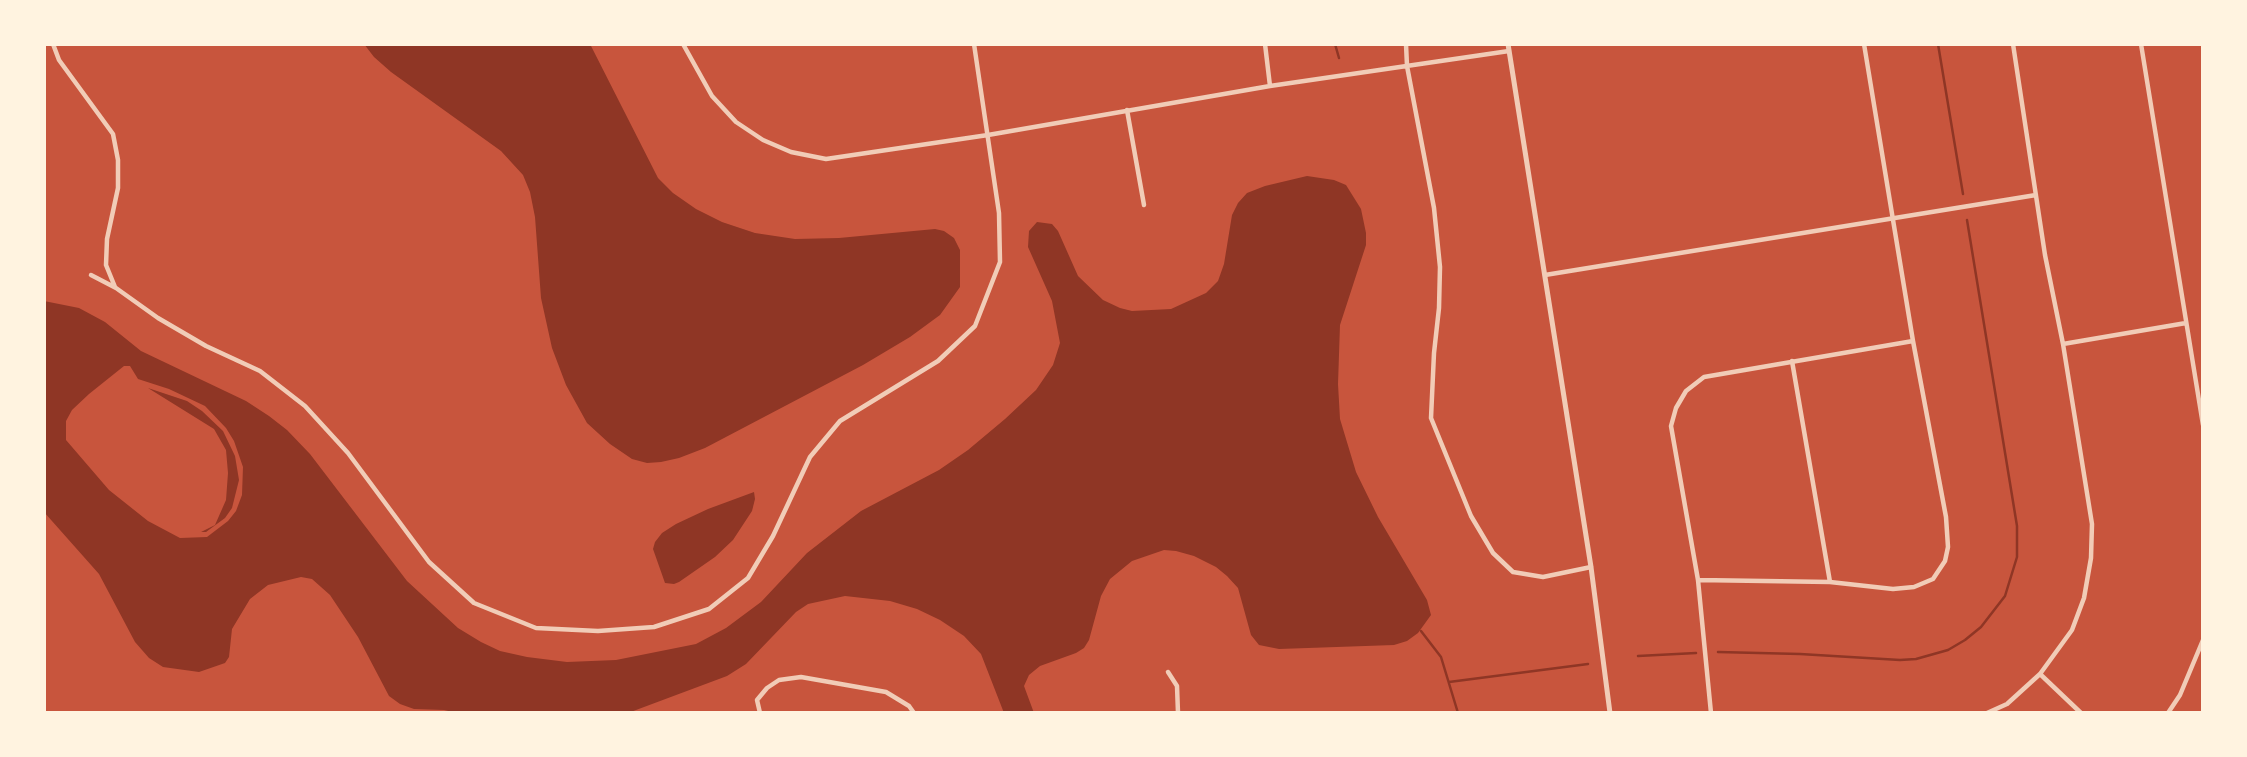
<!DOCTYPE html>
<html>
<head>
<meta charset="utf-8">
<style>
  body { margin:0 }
  #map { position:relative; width:2247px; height:757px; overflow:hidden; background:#c8553d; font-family:Raleway,sans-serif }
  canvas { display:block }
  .frame { position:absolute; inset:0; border:46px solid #fff3e0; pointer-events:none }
</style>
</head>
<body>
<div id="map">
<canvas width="2247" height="757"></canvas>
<div class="frame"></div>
</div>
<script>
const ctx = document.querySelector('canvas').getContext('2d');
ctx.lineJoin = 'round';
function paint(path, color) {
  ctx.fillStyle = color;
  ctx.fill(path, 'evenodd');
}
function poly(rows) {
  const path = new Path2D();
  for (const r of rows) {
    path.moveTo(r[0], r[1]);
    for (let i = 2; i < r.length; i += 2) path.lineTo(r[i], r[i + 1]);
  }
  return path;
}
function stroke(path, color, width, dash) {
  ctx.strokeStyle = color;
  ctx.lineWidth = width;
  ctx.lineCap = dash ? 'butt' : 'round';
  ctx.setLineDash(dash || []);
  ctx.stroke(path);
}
const water = poly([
  [364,44,590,44,658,178,673,193,696,209,722,222,755,233,795,239,839,238,935,229,944,231,954,238,960,250,960,287,940,315,910,337,863,365,705,448,679,458,661,462,647,463,632,459,610,444,587,423,566,385,552,348,541,298,535,217,530,192,523,175,501,151,391,72,374,57],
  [1307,176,1334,180,1346,185,1361,209,1366,233,1366,245,1340,325,1338,384,1340,419,1356,472,1378,517,1427,600,1431,615,1418,633,1407,641,1394,645,1279,649,1259,645,1251,635,1238,588,1227,576,1216,567,1194,556,1176,551,1164,550,1132,561,1110,579,1101,596,1089,640,1084,648,1076,653,1040,666,1029,675,1024,686,1034,713,1004,713,981,654,964,636,940,620,917,609,890,601,845,596,808,604,796,612,746,664,727,676,628,713,457,713,444,710,414,709,400,704,389,696,358,637,330,595,312,579,301,577,268,585,250,599,232,629,229,657,225,663,199,672,163,667,149,658,135,642,99,574,44,512,44,301,79,308,105,322,141,351,246,401,269,416,287,430,310,454,407,581,458,628,481,642,500,651,527,657,567,662,616,660,696,644,726,628,761,602,807,553,861,511,939,470,968,450,1005,419,1036,390,1053,365,1060,343,1052,301,1028,247,1029,231,1037,222,1052,224,1058,231,1078,276,1103,300,1120,308,1132,311,1171,309,1206,293,1218,281,1224,264,1232,215,1238,203,1247,193,1265,186],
  [124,366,130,366,138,379,169,389,205,406,226,428,234,441,243,467,242,495,236,511,228,521,207,537,180,538,148,521,109,490,66,440,66,421,72,410,89,394],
  [148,388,187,401,202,411,223,431,235,456,239,480,232,508,225,518,206,532,201,532,215,525,226,500,228,473,226,450,214,429],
  [754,492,755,499,752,511,733,540,715,557,679,582,674,584,665,583,653,549,655,542,662,533,676,524,708,509]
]);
const stream = poly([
  [1335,44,1339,58],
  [1938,44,1963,194],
  [1421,631,1441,657,1458,713],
  [1718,652,1800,654,1900,660,1916,659,1948,650,1965,640,1981,627,2005,596,2017,557,2017,526,1967,220],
  [1638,656,1696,653],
  [1449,682,1588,664]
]);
const minor = poly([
  [53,44,59,60,113,134,118,160,118,188,107,239,106,265,115,287],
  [683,44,712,96,736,122,763,140,791,152,826,159,988,135,1270,86,1509,51],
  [1265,44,1270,86],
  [1406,44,1407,66,1434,208,1440,267,1439,308,1434,353,1431,418,1471,516,1493,553,1513,572,1543,577,1591,567],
  [2141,44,2203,425],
  [1127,110,1144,205],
  [91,275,116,288,158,318,206,346,260,371,305,406,348,453,429,562,474,603,536,628,598,631,654,627,709,609,748,578,773,536,810,457,840,421,938,361,975,326,1000,262,999,213,974,44],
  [1545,275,2036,195],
  [2063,344,2186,323],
  [1792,361,1830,582],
  [1698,580,1830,582,1893,589,1914,587,1933,579,1945,561,1948,547,1946,517,1913,341,1864,44],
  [1168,672,1177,686,1178,713],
  [2040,674,2081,713],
  [760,713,757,700,767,688,779,680,801,677,886,692,909,706,914,713],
  [1711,713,1698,580,1671,426,1676,408,1686,391,1704,377,1913,341],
  [1987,713,2007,704,2040,674,2072,630,2084,598,2091,558,2092,524,2063,344,2045,255,2013,44],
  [2168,713,2180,695,2203,640]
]);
const tertiary = poly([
  [1508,44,1591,567,1610,713]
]);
paint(water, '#8f3625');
stroke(stream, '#8f3625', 2.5);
stroke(minor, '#f1ccb7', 4.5);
stroke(tertiary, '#f1ccb7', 5);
</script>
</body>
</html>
